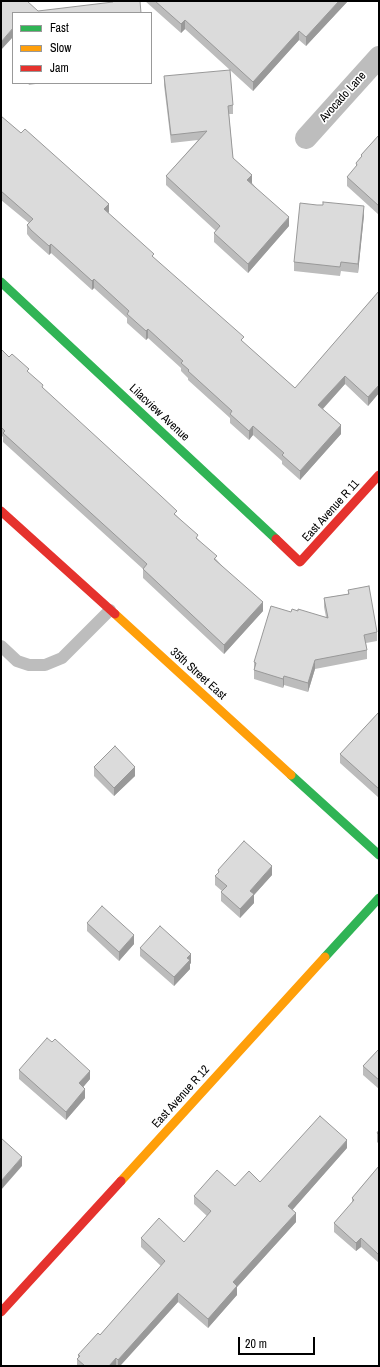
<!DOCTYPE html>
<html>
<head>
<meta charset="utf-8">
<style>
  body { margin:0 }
  #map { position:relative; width:380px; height:1367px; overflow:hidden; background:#fff; font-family:"Archivo Narrow",sans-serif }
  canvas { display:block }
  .frame { position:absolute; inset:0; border:2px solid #000; pointer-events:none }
  .legend { position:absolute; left:12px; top:12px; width:140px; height:72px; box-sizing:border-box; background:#fff; border:1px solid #999; margin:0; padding:5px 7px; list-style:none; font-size:12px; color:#000 }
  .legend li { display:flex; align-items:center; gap:8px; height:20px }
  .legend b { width:20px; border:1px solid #999 }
  .scale { position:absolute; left:238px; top:1337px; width:77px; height:18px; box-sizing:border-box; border:2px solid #000; border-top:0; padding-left:5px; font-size:12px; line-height:14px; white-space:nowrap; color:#000; -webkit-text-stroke:3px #fff; paint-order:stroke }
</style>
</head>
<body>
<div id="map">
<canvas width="380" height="1367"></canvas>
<div class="frame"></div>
<ul class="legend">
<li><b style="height:5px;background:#30b455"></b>Fast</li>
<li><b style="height:5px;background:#ff9f0a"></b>Slow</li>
<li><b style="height:5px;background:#e5322d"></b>Jam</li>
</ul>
<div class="scale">20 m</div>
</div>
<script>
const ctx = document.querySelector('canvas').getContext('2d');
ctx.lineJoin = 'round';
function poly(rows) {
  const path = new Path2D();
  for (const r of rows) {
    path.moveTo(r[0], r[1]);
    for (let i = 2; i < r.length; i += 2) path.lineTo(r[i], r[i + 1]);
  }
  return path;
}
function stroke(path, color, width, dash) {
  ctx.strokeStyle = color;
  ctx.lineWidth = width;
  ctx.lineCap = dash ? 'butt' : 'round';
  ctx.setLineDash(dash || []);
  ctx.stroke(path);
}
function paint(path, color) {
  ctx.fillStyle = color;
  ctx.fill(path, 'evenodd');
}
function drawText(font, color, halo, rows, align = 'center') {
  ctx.font = font + ' "Archivo Narrow",sans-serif';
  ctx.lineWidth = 3.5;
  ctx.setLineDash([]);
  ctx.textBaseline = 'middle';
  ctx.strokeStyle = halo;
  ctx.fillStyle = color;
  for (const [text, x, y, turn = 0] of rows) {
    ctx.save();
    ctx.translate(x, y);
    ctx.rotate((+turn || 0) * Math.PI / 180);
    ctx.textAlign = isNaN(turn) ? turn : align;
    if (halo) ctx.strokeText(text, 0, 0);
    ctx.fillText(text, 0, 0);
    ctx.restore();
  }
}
const lane = poly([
  [1,646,17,661,29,665,45,665,62,658,110,610]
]);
const street = poly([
  [306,138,379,57]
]);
const fast = poly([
  [1,282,276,539],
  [291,775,379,855],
  [325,957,379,898]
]);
const slow = poly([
  [115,614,291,775],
  [121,1181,325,957]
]);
const jam = poly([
  [1,511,115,614],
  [276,539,300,562,379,475],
  [1,1312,121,1181]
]);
const wall = poly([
  [145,1,348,1,306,46,299,40,253,91,185,29,181,33],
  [164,76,233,105,233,114,229,114,233,158,252,183,289,226,248,273,214,242,214,233,216,231,166,185,166,176,198,140,171,143,164,85],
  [28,83,42,83,29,85],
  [1,116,109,212,108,213,154,258,244,343,295,388,379,291,379,393,368,406,345,384,323,409,341,434,300,480,282,464,282,461,253,435,249,440,230,423,230,418,188,380,188,378,181,371,181,368,148,338,146,340,127,323,127,318,94,288,92,290,51,253,49,255,31,239,27,234,27,225,29,223,1,200],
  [379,135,379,215,347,186,347,177,356,167,356,163,361,157,361,155],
  [364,215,358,273,341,271,340,276,294,271,294,262],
  [1,349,9,357,29,373,43,388,177,516,263,611,224,654,143,578,143,569,3,442,3,437,1,435],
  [348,590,377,632,377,641,366,643,367,650,367,659,315,669,308,692,284,685,283,688,254,679,254,662,291,612,298,611,326,617,324,607,324,598,348,594],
  [379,712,379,798,340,763,340,754],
  [94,767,135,776,114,796,94,776],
  [218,870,272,875,254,895,254,903,240,918,221,901,221,892,222,891,215,885,215,876,218,873],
  [87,923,134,944,119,961,87,931],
  [140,948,191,963,190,964,190,969,174,986,140,956],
  [379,1049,379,1089,363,1075,363,1066],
  [19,1070,90,1079,83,1087,85,1098,66,1120,19,1079],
  [379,1130,379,1144,377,1142,377,1133],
  [347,1148,292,1210,296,1222,237,1287,237,1295,208,1328,178,1302,120,1366,77,1366,77,1359,78,1358,78,1355,100,1335,161,1266,141,1247,141,1238,184,1242,207,1216,194,1204,194,1196,235,1186,260,1182],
  [379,1166,379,1263,361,1247,356,1251,334,1232,334,1223,352,1203,352,1198]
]);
const shadedWall = poly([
  [339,1,348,1,306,46,306,37],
  [185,20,185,29,181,33,181,24],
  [13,28,13,37,1,50,1,42],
  [299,31,299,40,253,91,253,82],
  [252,175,252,184,247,180],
  [109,204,109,212,104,218,104,209],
  [364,206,364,215,358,273,358,264],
  [289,217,289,226,248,273,248,264],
  [51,244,51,253,49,255,49,246],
  [94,279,94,288,92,290,92,281],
  [148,329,148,338,146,340,146,331],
  [345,376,345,384,318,414,318,405],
  [379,385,379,393,368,406,368,397],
  [341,425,341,434,300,480,300,471],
  [253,426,253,435,249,440,249,431],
  [263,602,263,611,224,654,224,645],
  [315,660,315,669,308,692,308,683],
  [284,676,284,685,283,688,283,679],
  [135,767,135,776,114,796,114,788],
  [272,866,272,875,254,895,254,903,240,918,240,909,250,891],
  [134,935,134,944,119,961,119,952],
  [191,954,191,963,190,964,190,969,174,986,174,977,187,958],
  [90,1071,90,1079,79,1092,79,1083],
  [85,1089,85,1098,66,1120,66,1112],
  [347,1140,347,1148,288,1215,288,1206],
  [22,1157,22,1166,1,1190,1,1181],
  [296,1213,296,1222,237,1287,237,1295,208,1328,208,1319,233,1282],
  [361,1238,361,1247,356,1251,356,1243],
  [178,1293,178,1302,120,1366,118,1366,118,1360],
  [116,1358,116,1366,109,1366]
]);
const building = poly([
  [1,1,27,1,38,11,113,2,113,1,140,1,141,13,13,13,13,28,1,42,1,1],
  [155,1,339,1,306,37,299,31,253,82,185,20,181,24,155,1],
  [230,70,233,105,228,106,233,158,252,175,247,180,289,217,248,264,214,233,220,226,166,176,207,131,171,135,164,76,230,70],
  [1,116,21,133,25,129,109,204,104,209,154,254,152,256,244,337,241,340,295,388,379,291,379,385,368,397,345,376,318,405,341,425,300,471,282,455,284,453,253,426,249,431,230,414,232,411,188,371,189,370,181,363,183,361,148,329,146,331,127,314,129,311,94,279,92,281,51,244,49,246,31,230,27,225,33,219,1,191,1,116],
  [379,135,379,206,347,177,357,165,356,163,362,156,361,155,379,135],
  [323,202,364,206,358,264,341,262,340,267,294,262,300,203,317,205,323,205,323,202],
  [1,349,9,357,12,354,29,369,27,371,43,385,42,387,161,496,177,511,174,514,198,535,196,538,217,556,214,559,263,602,224,645,143,569,147,564,3,433,5,431,1,427,1,349],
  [369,586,377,632,364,635,367,650,315,660,308,683,284,676,283,679,254,670,256,663,254,662,271,606,291,612,292,609,298,611,298,609,328,618,324,598,349,594,348,590,369,586],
  [379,712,379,789,340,754,379,712],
  [115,746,135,767,114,788,94,767,115,746],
  [244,841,272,866,250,891,254,894,240,909,221,892,227,886,215,876,219,872,218,870,244,841],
  [102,906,134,935,119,952,87,923,102,906],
  [160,926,191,954,187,958,190,960,174,977,140,948,160,926],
  [47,1038,52,1042,55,1039,90,1071,79,1083,85,1089,66,1112,19,1070,47,1038],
  [379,1049,379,1080,363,1066,379,1049],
  [320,1116,347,1140,288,1206,296,1213,233,1282,237,1286,208,1319,178,1293,118,1360,116,1358,109,1366,85,1366,77,1359,80,1356,78,1355,98,1333,100,1335,165,1261,141,1238,159,1218,184,1242,211,1211,194,1196,217,1170,235,1186,249,1171,260,1182,320,1116],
  [379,1130,379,1135,377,1133,379,1130],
  [1,1138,22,1157,1,1181,1,1138],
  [379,1166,379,1255,361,1238,356,1243,334,1223,354,1200,352,1198,379,1166]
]);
const streetNames = [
  ["Avocado Lane",343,97,-48],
  ["Lilacview Avenue",159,413,43],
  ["East Avenue R 11",331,511,-48],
  ["35th Street East",198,674,42],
  ["East Avenue R 12",181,1097,-48]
];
stroke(lane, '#bdbdbd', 12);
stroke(street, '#bdbdbd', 22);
stroke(fast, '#30b455', 9);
stroke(slow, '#ff9f0a', 9);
stroke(jam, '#e5322d', 9);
paint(wall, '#bcbcbc');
paint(shadedWall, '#999');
paint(building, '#dbdbdb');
stroke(building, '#999', 1);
drawText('12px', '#000', '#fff', streetNames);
</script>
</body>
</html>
